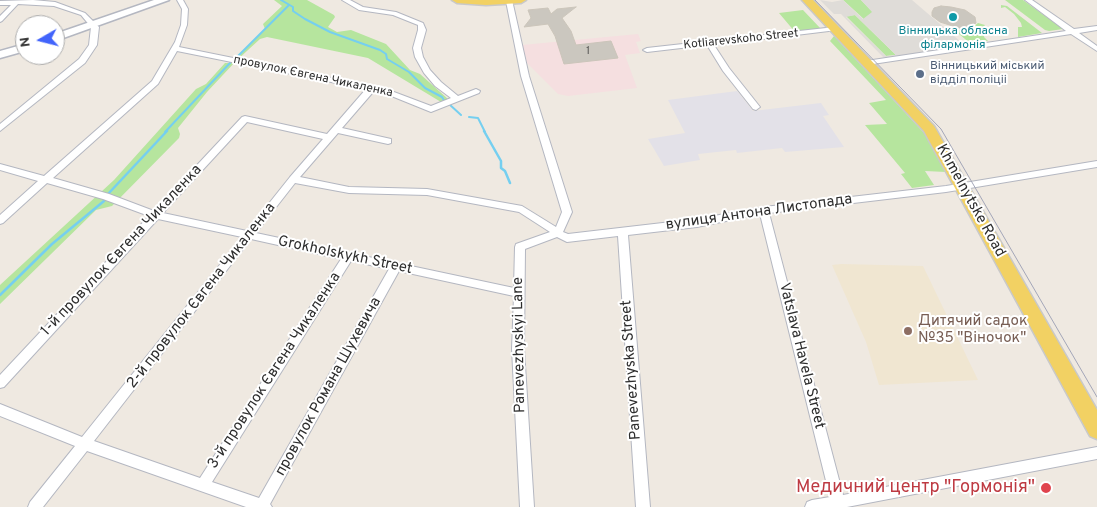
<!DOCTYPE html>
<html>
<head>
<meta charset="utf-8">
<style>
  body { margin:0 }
  #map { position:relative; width:1097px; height:507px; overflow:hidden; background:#efe9e1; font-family:Overpass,sans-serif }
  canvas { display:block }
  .north { position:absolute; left:15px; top:15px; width:50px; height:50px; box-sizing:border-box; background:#fff; border:1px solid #ababab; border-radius:50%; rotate:262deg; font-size:14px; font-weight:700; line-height:20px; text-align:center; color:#2e2e2e }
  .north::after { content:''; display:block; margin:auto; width:18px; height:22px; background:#4264fb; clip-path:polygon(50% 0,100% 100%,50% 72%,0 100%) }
</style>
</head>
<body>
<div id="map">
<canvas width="1097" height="507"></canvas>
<div class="north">N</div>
</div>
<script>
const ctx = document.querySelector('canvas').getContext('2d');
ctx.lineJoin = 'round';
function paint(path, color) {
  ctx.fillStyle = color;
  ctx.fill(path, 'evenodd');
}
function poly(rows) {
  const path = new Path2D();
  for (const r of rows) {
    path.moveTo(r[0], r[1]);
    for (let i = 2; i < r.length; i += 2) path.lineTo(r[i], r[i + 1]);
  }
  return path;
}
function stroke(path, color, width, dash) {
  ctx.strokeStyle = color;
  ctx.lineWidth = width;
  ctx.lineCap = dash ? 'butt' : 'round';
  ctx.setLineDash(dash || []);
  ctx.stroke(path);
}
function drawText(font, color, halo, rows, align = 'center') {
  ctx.font = font + ' Overpass,sans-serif';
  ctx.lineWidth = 4;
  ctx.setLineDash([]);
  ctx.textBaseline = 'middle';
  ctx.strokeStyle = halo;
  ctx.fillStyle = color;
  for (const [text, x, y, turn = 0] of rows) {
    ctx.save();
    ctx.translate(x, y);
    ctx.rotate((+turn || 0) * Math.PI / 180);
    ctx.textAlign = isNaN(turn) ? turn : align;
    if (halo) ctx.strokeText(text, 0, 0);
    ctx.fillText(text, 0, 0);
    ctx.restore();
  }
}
const industrial = poly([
  [737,91,753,111,821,103,829,115,823,116,844,147,785,152,782,148,737,153,736,150,698,154,700,160,664,166,648,139,685,133,668,100]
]);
const education = poly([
  [841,264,923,266,978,380,879,385,866,342,832,265]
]);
const medical = poly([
  [638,34,641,41,636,42,640,53,625,55,637,88,568,96,558,94,527,63,522,45]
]);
const green = poly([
  [274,0,307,0,334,15,335,17,328,27,337,32,351,30,386,44,410,70,420,74,448,99,441,102,368,58,267,37,260,39,236,61,207,92,178,128,180,134,179,138,112,206,96,210,0,304,0,285,114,180,196,89,206,84,225,63,230,63,265,29,263,24,282,6],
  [843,0,861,0,873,12,878,9,887,17,866,21],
  [1005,0,1023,0,1063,29,1049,31,1045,30],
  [1001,5,1007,6,1042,33,1018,37,1018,27,1022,27,1021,23,1014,14,1005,7,1001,8],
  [803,10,821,29,795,32,779,13],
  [855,15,896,55,886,56,846,16],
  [978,23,985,25,982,29,985,31,984,37,988,41,971,44,959,34,959,30,973,27],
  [928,24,936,31,942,32,948,37,954,37,958,41,949,42,945,39,923,35,918,30,920,25],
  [834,36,925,134,946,172,925,171,934,185,912,188,901,174,905,173,865,125,887,124,869,103,886,100,830,41],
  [960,42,965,46,902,56,893,48,905,49,906,51]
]);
const plaza = poly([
  [820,0,832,2,843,0,863,19,872,12,861,0,912,0,968,48,888,58,883,57,841,14,834,14],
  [855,15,895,54,895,55,886,56,846,17]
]);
const streamFar1 = poly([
  [281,0,293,7,293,11,305,19,330,32,380,50,386,54,387,59,409,72,425,88,442,97,445,102],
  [236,58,289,5],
  [449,104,461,115],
  [469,117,478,118,485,132],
  [165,132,230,63]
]);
const stream = poly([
  [484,131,501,161,501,168,505,171,510,183],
  [108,194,167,131],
  [0,295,52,244,104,201]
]);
const building = poly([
  [941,6,951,7,965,10,975,17,976,23,970,27,959,28,940,22,932,16,932,12,934,8,941,6],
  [576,7,562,18,571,31,576,45,611,41,618,58,564,64,555,36,548,24,524,27,531,18,528,10,548,8,551,14,557,9,576,7]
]);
const minor = poly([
  [33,0,55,2,85,13,99,27,97,45,85,63,0,131,0,124,79,59,89,45,91,27,81,15,54,6,18,4,2,21,0,22,0,16,11,5,0,5,0,1,33,0],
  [177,0,183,0,188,9,187,25,179,47,386,89,431,106,451,98,435,86,424,73,415,57,413,48,418,30,418,25,393,15,359,10,342,0,350,0,363,7,396,12,423,23,426,30,421,48,423,57,430,70,441,82,458,96,476,89,480,91,479,93,431,112,384,93,374,91,342,128,391,139,391,143,388,144,338,133,300,177,349,187,427,189,522,206,556,227,562,212,521,76,506,1,512,0,529,76,572,212,563,232,568,234,697,219,764,207,946,186,1097,161,1097,167,946,192,769,213,843,495,1097,447,1097,459,847,507,805,507,807,502,812,500,830,497,760,214,697,227,628,235,650,507,636,507,618,236,567,242,557,237,525,249,524,349,534,507,520,507,512,349,514,296,399,271,270,504,272,507,246,507,87,451,43,507,28,507,30,502,75,446,0,416,0,404,82,437,242,237,158,219,4,387,0,388,0,375,149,216,103,199,47,183,3,223,0,224,0,215,38,181,0,170,0,164,44,176,152,81,175,42,181,25,182,9,177,0],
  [177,51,366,89,327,134,245,116,242,117,154,211,109,194,53,178,158,84,177,51],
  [247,122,323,139,290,177,247,231,163,213,247,122],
  [295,183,349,193,427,195,519,212,550,232,516,244,515,247,514,288,256,233,295,183],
  [251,239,341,259,200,478,94,441,251,239],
  [351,261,389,269,259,498,212,482,351,261],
  [1025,0,1032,0,1074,29,1097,26,1097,30,1079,33,1097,46,1097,51,1071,34,866,65,862,63,866,61,1066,31,1025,0],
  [835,27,837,28,837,30,714,45,729,68,760,107,756,110,753,109,723,71,707,45,647,52,643,50,647,48,835,27]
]);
const secondary = poly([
  [154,0,169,0,55,41,55,34,154,0],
  [25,44,25,51,0,58,0,51,25,44]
]);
const primary = poly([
  [452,0,526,0,521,3,486,5,457,3,452,0],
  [802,0,813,0,934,126,1097,410,1097,439,1090,436,924,131,802,0]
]);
const tram = poly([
  [815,0,941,129,1097,397]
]);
const markers = [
  [953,17,5,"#0f9aa8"],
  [920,74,5,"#5c6f8a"],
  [908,331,5,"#8d6e63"],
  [1046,488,6,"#e0444e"]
];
const farNumbernames = [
  ["1",588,52]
];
const farCulturenames = [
  ["Вінницька обласна",953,32],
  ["філармонія",953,46]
];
const farStreetnames = [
  ["Kotliarevskoho Street",741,40,-6],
  ["провулок Євгена Чикаленка",313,77,12]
];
const farServicenames = [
  ["Вінницький міський",930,67],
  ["відділ поліціі",930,81]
];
const streetNames = [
  ["Khmelnytske Road",970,201,61],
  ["вулиця Антона Листопада",759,213,-8],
  ["1-й провулок Євгена Чикаленка",122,251,-47],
  ["Grokholskykh Street",345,256,12],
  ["2-й провулок Євгена Чикаленка",202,296,-52],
  ["Panevezhyskyi Lane",520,345,-91],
  ["Vatslava Havela Street",801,356,76],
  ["Panevezhyska Street",632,370,-94],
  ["3-й провулок Євгена Чикаленка",275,371,-57],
  ["провулок Романа Шухевича",329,387,-61]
];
const educationNames = [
  ["Дитячий садок",918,322],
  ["№35 \"Віночок\"",918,339]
];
const nearHealthnames = [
  ["Медичний центр \"Гормонія\"",1035,488]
];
paint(industrial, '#e3e1e8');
paint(education, '#f0e6d1');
paint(medical, '#f5dfe0');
paint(green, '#b6e59e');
paint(plaza, '#dfdcd8');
stroke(streamFar1, '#75cff0', 2);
stroke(stream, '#75cff0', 2.5);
paint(building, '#cbc7bf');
stroke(building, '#cbc5ba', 1);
stroke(minor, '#b4b7c1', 2);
stroke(secondary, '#b4b7c1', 3);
stroke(primary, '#c9c9c9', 3);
paint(minor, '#fff');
paint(secondary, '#fff');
paint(primary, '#f2d163');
stroke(tram, '#a3a6b8', 1);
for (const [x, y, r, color] of markers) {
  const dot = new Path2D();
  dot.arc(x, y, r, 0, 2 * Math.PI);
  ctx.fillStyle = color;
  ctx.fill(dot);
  stroke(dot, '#fff', 2);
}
drawText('11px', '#555452', null, farNumbernames);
drawText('12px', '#0d838f', '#fff', farCulturenames);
drawText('12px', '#2e2e2e', '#fff', farStreetnames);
drawText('12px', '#4e5e75', '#fff', farServicenames, 'left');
drawText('15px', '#2e2e2e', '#fff', streetNames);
drawText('15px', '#785e54', '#fff', educationNames, 'left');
drawText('18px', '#be3a42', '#fff', nearHealthnames, 'right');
</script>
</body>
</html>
